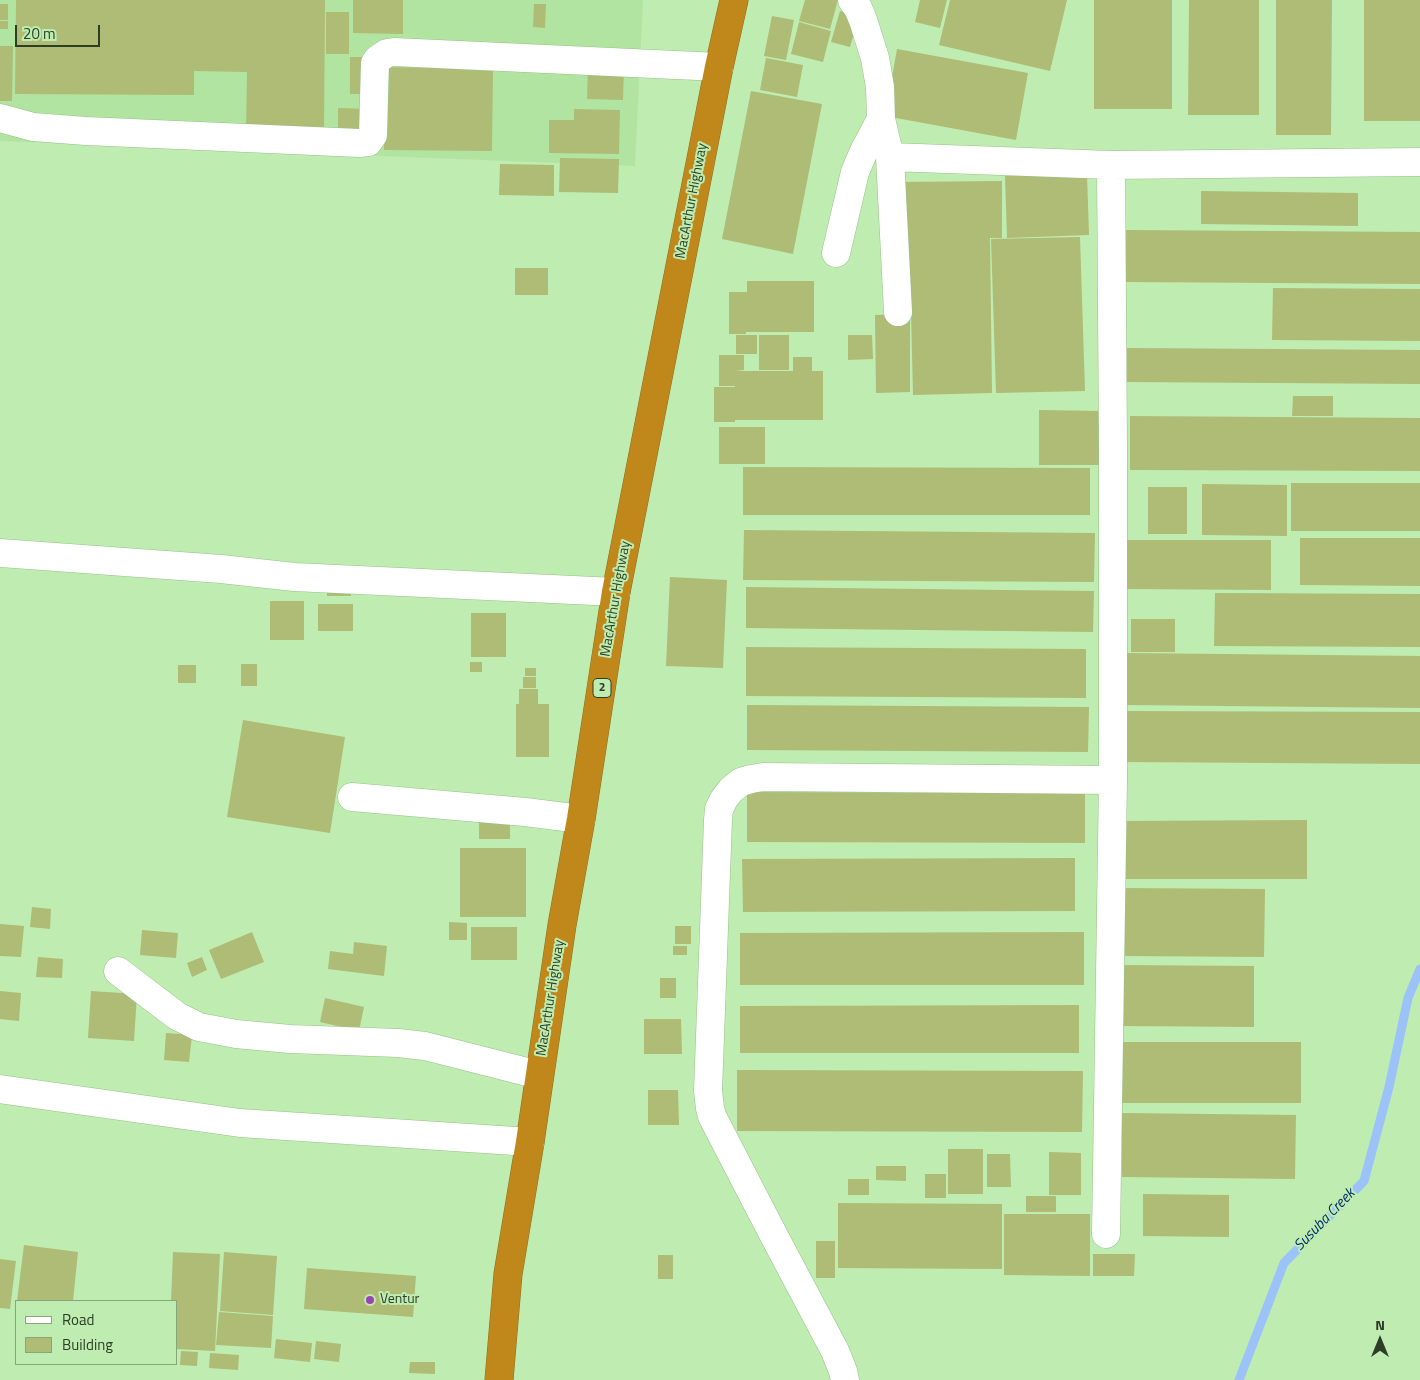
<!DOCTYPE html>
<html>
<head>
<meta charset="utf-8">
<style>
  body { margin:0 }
  #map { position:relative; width:1420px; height:1380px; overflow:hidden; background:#bfecb0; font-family:"Titillium Web",sans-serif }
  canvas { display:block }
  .legend { position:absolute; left:15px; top:1300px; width:162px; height:65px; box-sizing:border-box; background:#bfecb0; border:1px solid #84a679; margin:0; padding:6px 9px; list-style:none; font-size:15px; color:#2c3e26 }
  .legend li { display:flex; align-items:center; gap:10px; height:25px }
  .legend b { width:25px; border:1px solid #84a679 }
  .north { position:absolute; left:1355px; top:1315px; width:50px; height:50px; -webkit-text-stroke:4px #bfecb0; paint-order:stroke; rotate:0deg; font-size:14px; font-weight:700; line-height:20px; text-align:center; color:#2c3e26 }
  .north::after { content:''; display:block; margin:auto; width:18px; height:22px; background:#2c3e26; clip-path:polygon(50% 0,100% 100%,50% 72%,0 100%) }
  .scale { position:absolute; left:15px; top:25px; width:85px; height:22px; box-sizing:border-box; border:2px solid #2c3e26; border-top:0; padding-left:6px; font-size:15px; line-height:18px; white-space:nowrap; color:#2c3e26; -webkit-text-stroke:4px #bfecb0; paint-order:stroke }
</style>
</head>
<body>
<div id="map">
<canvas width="1420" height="1380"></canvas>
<ul class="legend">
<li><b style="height:6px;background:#fff"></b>Road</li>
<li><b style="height:14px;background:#aebc76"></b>Building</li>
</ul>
<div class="north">N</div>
<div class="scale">20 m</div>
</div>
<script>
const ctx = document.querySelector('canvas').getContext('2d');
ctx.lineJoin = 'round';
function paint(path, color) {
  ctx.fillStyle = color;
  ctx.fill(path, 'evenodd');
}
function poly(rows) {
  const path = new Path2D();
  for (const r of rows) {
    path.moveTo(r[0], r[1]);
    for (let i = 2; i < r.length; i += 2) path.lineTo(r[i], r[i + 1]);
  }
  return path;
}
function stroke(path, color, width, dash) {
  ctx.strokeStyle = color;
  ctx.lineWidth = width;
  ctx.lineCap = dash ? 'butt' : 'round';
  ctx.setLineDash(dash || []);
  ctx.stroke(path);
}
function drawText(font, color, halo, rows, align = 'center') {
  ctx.font = font + ' "Titillium Web",sans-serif';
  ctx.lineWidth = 4;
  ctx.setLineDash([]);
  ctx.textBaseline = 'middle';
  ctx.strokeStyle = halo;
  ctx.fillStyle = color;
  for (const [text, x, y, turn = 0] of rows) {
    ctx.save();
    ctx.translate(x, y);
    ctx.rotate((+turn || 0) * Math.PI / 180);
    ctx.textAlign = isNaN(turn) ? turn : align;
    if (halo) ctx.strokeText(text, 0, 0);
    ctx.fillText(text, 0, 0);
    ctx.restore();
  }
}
const built = poly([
  [0,0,643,0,635,166,0,141]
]);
const stream = poly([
  [1239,1380,1284,1263,1364,1181,1389,1087,1408,998,1420,969]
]);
const building = poly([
  [16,0,325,0,324,134,246,133,247,72,194,71,194,95,15,94],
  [353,0,403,0,403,34,353,33],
  [805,0,838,0,830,29,799,21],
  [920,0,947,0,940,28,915,22],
  [950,0,1067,0,1050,71,939,45],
  [1094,0,1172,0,1172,109,1094,109],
  [1189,0,1259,0,1259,115,1188,115],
  [1276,0,1332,0,1331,135,1276,135],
  [1364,0,1420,0,1420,121,1364,121],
  [0,4,8,4,8,20,0,20],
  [534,4,546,4,545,28,533,27],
  [840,11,859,16,850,47,831,42],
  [326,12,349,12,349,54,326,54],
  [772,16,794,20,786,60,764,56],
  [0,21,8,21,8,29,0,29],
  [799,22,831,31,823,62,791,54],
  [0,46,13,46,12,101,0,101],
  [897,49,1028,73,1016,140,885,116],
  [350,57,372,57,372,94,350,94],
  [766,58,803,65,797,97,760,90],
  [588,66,624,67,623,100,587,99],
  [385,67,493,69,492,151,384,150],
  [751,91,822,104,793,254,722,239],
  [338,108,367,109,367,139,338,139],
  [574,109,620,110,619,154,549,153,549,120,574,120],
  [560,158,619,159,618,193,559,192],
  [500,164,554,165,554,196,499,195],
  [1087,174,1089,235,1007,238,1005,176],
  [1002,181,1002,238,990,238,992,393,913,395,911,312,897,182],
  [1201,191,1358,193,1358,226,1201,224],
  [1126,230,1420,232,1420,284,1126,282],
  [1080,237,1085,391,996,393,991,239],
  [515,268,548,268,548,295,515,295],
  [747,281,814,281,814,332,746,332,746,334,729,334,729,292,747,292],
  [1273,288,1420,289,1420,341,1272,340],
  [910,314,910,392,876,393,875,315],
  [736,335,757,335,757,354,736,354],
  [759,335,789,335,789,370,759,370],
  [848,335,872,335,873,359,848,360],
  [1127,348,1420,350,1420,384,1127,382],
  [719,355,744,355,744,370,735,371,793,371,793,357,812,357,812,371,823,371,823,420,735,420,735,422,714,422,714,387,735,387,735,386,719,386],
  [1293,396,1333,396,1333,416,1292,416],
  [1039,410,1102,411,1102,465,1039,465],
  [1130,416,1420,418,1420,471,1130,470],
  [719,427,765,427,765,464,719,464],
  [743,467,1090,468,1090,515,743,515],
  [1291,483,1420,483,1420,531,1291,531],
  [1202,484,1287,485,1287,536,1202,535],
  [1148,487,1187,487,1187,534,1148,534],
  [744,530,1095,533,1094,582,743,580],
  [1300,538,1420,538,1420,586,1300,585],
  [1125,540,1271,540,1271,590,1125,589],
  [670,577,727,580,723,668,666,666],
  [327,584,351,584,351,596,327,596],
  [746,587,1094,591,1093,632,746,628],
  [1215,593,1420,594,1420,647,1214,646],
  [270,601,304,601,304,640,270,640],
  [318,604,353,604,353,631,318,631],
  [471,613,506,613,506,657,471,657],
  [1131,619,1175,619,1175,652,1131,652],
  [746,647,1086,649,1086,698,746,696],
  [1126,653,1420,656,1420,708,1126,705],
  [470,662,482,662,482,672,470,672],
  [241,664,257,664,257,686,241,686],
  [178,665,196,665,196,683,178,683],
  [525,668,536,668,536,676,525,676],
  [523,677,536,677,536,688,523,688],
  [519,689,538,689,538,704,549,704,549,757,516,757,516,704,519,704],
  [747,705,1089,707,1088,752,747,750],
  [1123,711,1420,712,1420,764,1123,762],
  [243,720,345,737,330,833,227,817],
  [747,792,1085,793,1085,843,747,842],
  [479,816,510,816,510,839,479,839],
  [1307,820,1307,879,1121,879,1120,821],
  [460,848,526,848,526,917,460,917],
  [1075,858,1075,911,743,912,742,859],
  [1123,888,1265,889,1264,957,1123,956],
  [32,907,51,909,50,929,30,927],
  [449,922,467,923,467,940,449,940],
  [0,924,24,926,21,957,0,956],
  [675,926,691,926,691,944,675,944],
  [471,927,517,927,517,960,471,960],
  [142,930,178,933,176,958,140,955],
  [252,932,264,962,221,979,209,950],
  [1084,932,1084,985,740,985,740,933],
  [354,942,387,946,384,976,328,969,330,951,353,954],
  [673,946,687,946,687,955,673,955],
  [38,957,63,959,62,978,36,977],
  [202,957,207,970,192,977,187,963],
  [1120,965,1254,966,1254,1027,1120,1026],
  [660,978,676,978,676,998,660,998],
  [0,991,21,993,19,1021,0,1019],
  [91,991,137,994,134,1041,88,1038],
  [325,998,364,1007,359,1031,320,1022],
  [1079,1005,1079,1053,740,1053,740,1006],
  [644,1019,681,1019,682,1054,644,1054],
  [166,1033,192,1035,189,1062,164,1060],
  [1119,1042,1301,1042,1301,1103,1119,1103],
  [737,1070,1083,1071,1082,1132,737,1131],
  [648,1090,678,1090,679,1125,648,1125],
  [1122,1113,1296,1115,1295,1179,1122,1177],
  [948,1149,983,1149,983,1194,948,1194],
  [1049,1152,1081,1153,1081,1195,1049,1195],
  [987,1154,1010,1154,1011,1187,987,1187],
  [876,1166,906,1166,906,1181,876,1180],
  [925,1174,946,1174,946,1198,925,1198],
  [848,1179,869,1179,869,1195,848,1195],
  [1143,1194,1229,1195,1229,1237,1143,1236],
  [1026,1196,1056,1196,1056,1212,1026,1212],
  [838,1203,1002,1204,1002,1269,838,1268],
  [1004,1214,1090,1214,1090,1276,1004,1275],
  [816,1241,835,1241,835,1278,816,1278],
  [24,1245,78,1252,73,1301,17,1301],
  [173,1252,220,1254,215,1351,176,1349,176,1301,171,1301],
  [224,1252,277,1256,273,1315,220,1311],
  [1093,1254,1135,1254,1134,1276,1093,1276],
  [658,1255,673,1255,673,1279,658,1279],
  [0,1259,16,1261,10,1309,0,1308],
  [307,1268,416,1276,413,1317,304,1309],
  [219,1312,273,1316,271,1348,216,1345],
  [276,1339,312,1343,310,1362,274,1358],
  [316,1341,341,1344,339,1362,314,1359],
  [181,1351,198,1352,197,1366,180,1365],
  [210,1353,239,1355,238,1370,209,1368],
  [410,1362,435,1362,435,1374,409,1373]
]);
const minor = poly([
  [852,0,858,8,863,20,875,58,880,87,881,119,890,157,1111,165],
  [0,118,33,127,86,131,359,143,368,142,373,135,375,63,378,59,387,53,394,52,719,67],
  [890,157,898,312],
  [836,253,855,172,864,151,881,119],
  [0,553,221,569,294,577,616,592],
  [352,797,525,812,581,819],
  [118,971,177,1016,199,1027,236,1034,290,1039,398,1043,425,1046,539,1075],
  [0,1089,240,1123,530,1142],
  [1106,1234,1113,780],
  [845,1380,843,1371,835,1351,772,1232,712,1116,710,1108,708,1091,718,820,719,809,724,799,731,790,741,782,751,779,763,777,1113,780,1113,448,1111,165,1420,162]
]);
const highway = poly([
  [499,1380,508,1274,530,1142,562,925,581,819,616,592,719,67,734,0]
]);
const markers = [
  [370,1300,5,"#9944b2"]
];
const shields = [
  [602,688,18]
];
const shieldNames = [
  ["2",602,688]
];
const streetNames = [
  ["MacArthur Highway",692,201,-79],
  ["MacArthur Highway",616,599,-80],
  ["MacArthur Highway",551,998,-81]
];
const poiNames = [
  ["Ventur",380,1300]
];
const waterNames = [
  ["Susuba Creek",1325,1220,-46]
];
paint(built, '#b2e4a1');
stroke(stream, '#9cc2fa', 9);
paint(building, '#aebc76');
stroke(minor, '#95c186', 29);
stroke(highway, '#8c6e1e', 29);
stroke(minor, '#fff', 28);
stroke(highway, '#c0881a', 28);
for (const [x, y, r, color] of markers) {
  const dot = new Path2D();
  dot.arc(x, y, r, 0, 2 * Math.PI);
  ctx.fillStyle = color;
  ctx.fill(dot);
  stroke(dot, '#bfecb0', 2);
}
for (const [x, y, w] of shields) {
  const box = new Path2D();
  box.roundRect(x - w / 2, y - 9.5, w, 19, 4);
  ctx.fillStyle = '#bfecb0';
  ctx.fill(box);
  stroke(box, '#2c3e26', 1);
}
drawText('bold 12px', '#2c3e26', null, shieldNames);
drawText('14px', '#2c3e26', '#bfecb0', streetNames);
drawText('14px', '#2c3e26', '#bfecb0', poiNames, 'left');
drawText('italic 15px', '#012e69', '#bfecb0', waterNames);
</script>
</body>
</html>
